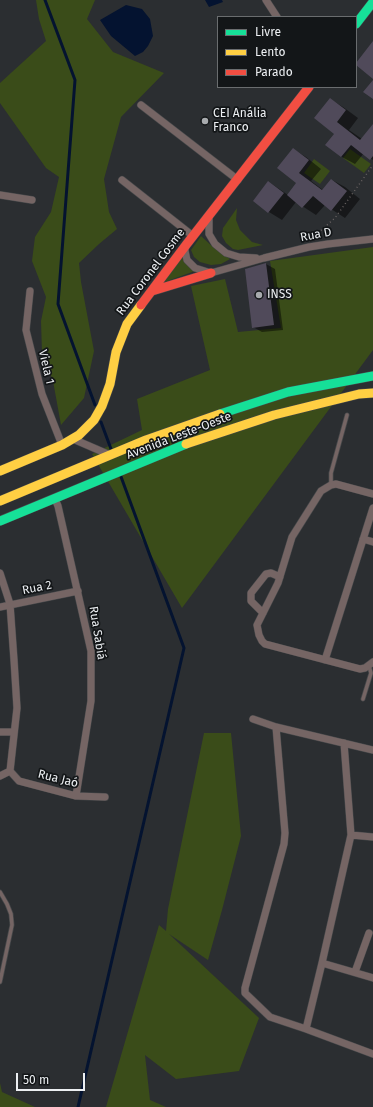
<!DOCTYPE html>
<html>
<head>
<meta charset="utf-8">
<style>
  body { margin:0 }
  #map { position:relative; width:373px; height:1107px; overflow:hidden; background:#2b2e31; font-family:"Fira Sans",sans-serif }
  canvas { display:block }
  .legend { position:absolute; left:217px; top:16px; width:140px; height:72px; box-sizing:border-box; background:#131618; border:1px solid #6a6d6f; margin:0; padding:5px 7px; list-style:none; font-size:12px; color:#eceff2 }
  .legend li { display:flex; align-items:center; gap:8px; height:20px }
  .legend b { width:20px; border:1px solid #6a6d6f }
  .scale { position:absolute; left:16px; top:1073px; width:69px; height:18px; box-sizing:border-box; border:2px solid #eceff2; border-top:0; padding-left:5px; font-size:12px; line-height:14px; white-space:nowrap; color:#eceff2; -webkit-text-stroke:3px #131618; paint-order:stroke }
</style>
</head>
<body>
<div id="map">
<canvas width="373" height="1107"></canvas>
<ul class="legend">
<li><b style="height:5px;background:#16e098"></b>Livre</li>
<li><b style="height:5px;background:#ffcf43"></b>Lento</li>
<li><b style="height:5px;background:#f24e42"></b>Parado</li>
</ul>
<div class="scale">50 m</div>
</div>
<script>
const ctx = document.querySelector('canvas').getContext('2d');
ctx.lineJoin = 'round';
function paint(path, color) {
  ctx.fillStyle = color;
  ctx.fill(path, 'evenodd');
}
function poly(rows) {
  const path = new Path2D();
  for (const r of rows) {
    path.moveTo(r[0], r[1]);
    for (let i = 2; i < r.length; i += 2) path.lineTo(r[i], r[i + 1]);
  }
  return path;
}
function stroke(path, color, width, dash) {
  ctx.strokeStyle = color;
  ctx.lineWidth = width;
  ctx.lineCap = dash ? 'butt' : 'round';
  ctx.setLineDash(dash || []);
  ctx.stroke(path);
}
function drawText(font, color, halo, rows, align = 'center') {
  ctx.font = font + ' "Fira Sans",sans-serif';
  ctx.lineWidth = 3.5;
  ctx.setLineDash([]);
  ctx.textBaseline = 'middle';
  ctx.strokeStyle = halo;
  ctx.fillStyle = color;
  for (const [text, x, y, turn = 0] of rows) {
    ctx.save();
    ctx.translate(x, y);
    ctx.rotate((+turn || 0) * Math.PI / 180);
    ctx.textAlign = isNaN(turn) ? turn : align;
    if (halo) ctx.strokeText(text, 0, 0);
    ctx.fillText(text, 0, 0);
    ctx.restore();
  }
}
const green = poly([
  [36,0,95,0,87,19,113,52,164,73,121,117,104,179,109,212,117,229,99,244,79,263,81,282,94,351,84,398,61,425,53,381,42,353,41,321,46,297,32,261,35,237,51,212,59,177,46,168,0,103,0,83,46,41,39,19],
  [350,149,371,164,364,173,343,158],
  [314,159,330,171,320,184,304,173],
  [237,208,236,220,240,230,252,242,263,245,238,250,233,249,226,243,222,236,223,228],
  [201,236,214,248,230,259,221,264,211,265,200,262,194,257,191,250],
  [373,247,373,350,182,608,92,454,142,430,137,399,210,370,191,286,225,279,238,332,281,328,270,261],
  [182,254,191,269,195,271,159,284],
  [204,733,231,733,241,836,222,910,208,960,169,934,259,1018,239,1071,176,1079,145,1055,150,1100,166,1107,106,1107,159,925,166,931,168,909],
  [0,1083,2,1092,35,1107,0,1107]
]);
const water = poly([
  [205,0,222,0,223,2,209,7],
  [126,5,142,9,150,19,153,36,148,46,143,52,135,56,111,36,100,20]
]);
const shadow = poly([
  [330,99,343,107,358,118,349,130,362,139,373,130,373,160,364,153,355,164,342,157,327,145,336,134],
  [293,149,306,157,321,169,311,181,323,190,332,180,345,187,360,199,345,218,325,205,316,215,296,202,282,220,269,212,254,201,269,182,288,195,298,183],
  [266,264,275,269,283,330,262,332,253,327,246,269]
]);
const stream = poly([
  [45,0,75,80,58,304,95,405],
  [101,422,111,449],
  [78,1107,184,648,120,474]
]);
const building = poly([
  [373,41,373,79,356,65,356,63],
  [373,80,373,99,363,92],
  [330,98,346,110,337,122,360,140,373,124,373,156,370,160,351,145,341,157,325,145,334,134,314,118],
  [293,148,309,160,299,173,322,190,331,179,347,191,331,211,313,196,302,208,287,195,296,183,277,168],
  [268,181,284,193,268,213,253,201],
  [266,263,274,325,252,328,245,269]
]);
const path = poly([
  [318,233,335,218,373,165]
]);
const lane = poly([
  [331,485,331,473,347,415],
  [363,699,371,673,369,666],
  [0,892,7,904,11,914,12,925,0,982]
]);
const street = poly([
  [266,0,277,17],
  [141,105,238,180],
  [122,180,193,236],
  [0,195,32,200],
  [209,217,209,234,215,244,226,253,239,257,256,258],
  [185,246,185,251,187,260,195,268,211,273,264,258,309,247,328,244,373,239],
  [30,291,26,330,42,394,62,445],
  [73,439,110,455],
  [373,494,336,484,331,485,321,491,292,537,278,583,257,625,259,635,262,641,265,644,360,669,365,668,373,662],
  [55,499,58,506,91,651,91,701,76,796],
  [363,539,373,542],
  [0,573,10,604,14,660,17,708,10,771],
  [0,607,78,591],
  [263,613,251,601,251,593,266,574,271,573,280,577],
  [325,660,373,508],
  [253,719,276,727,373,750],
  [276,727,285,833,284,844,245,988,245,993,270,1017,306,1029],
  [0,732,13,732],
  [344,743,351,835,373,837],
  [10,771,19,781,76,796,105,797],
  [0,776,10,771],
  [351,835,322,963,306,1029,373,1054],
  [322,963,373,978],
  [355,972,369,933]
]);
const fast = poly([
  [356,24,373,2],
  [220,414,288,392,373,376],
  [0,521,186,444]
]);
const slow = poly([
  [186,444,274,415,359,394,373,393],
  [0,471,62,445,79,435,94,420,102,406,110,384,116,352,127,324,141,305],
  [0,501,146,440,220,414]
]);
const jam = poly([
  [152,291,211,273],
  [141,305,186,245,309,87]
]);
const markers = [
  [205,121,4,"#a8abae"],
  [259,295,4,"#a8abae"]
];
const poiNames = [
  ["CEI Anália",213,114],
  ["Franco",213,128],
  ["INSS",267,295]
];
const streetNames = [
  ["Rua D",316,235,-11],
  ["Rua Coronel Cosme",151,272,-53],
  ["Viela 1",46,367,77],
  ["Avenida Leste-Oeste",179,436,-21],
  ["Rua 2",37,588,-11],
  ["Rua Sabiá",97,633,81],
  ["Rua Jaó",58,779,14]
];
paint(green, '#3a4c19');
paint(water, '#041330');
paint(shadow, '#0007');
stroke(stream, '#041330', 3);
paint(building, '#504a5a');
stroke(lane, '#47494b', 5);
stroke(street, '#47494b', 8);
stroke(fast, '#47494b', 10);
stroke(slow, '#47494b', 10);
stroke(jam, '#47494b', 10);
stroke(path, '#6a6363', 1.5, [1, 3]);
stroke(lane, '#756564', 3.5);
stroke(street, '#756564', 7);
stroke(fast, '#16e098', 9);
stroke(slow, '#ffcf43', 9);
stroke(jam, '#f24e42', 9);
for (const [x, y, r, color] of markers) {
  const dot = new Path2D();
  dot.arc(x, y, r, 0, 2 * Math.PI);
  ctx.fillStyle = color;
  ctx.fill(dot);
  stroke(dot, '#131618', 1.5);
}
drawText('12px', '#eceff2', '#131618', poiNames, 'left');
drawText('12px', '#eceff2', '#131618', streetNames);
</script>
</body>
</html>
